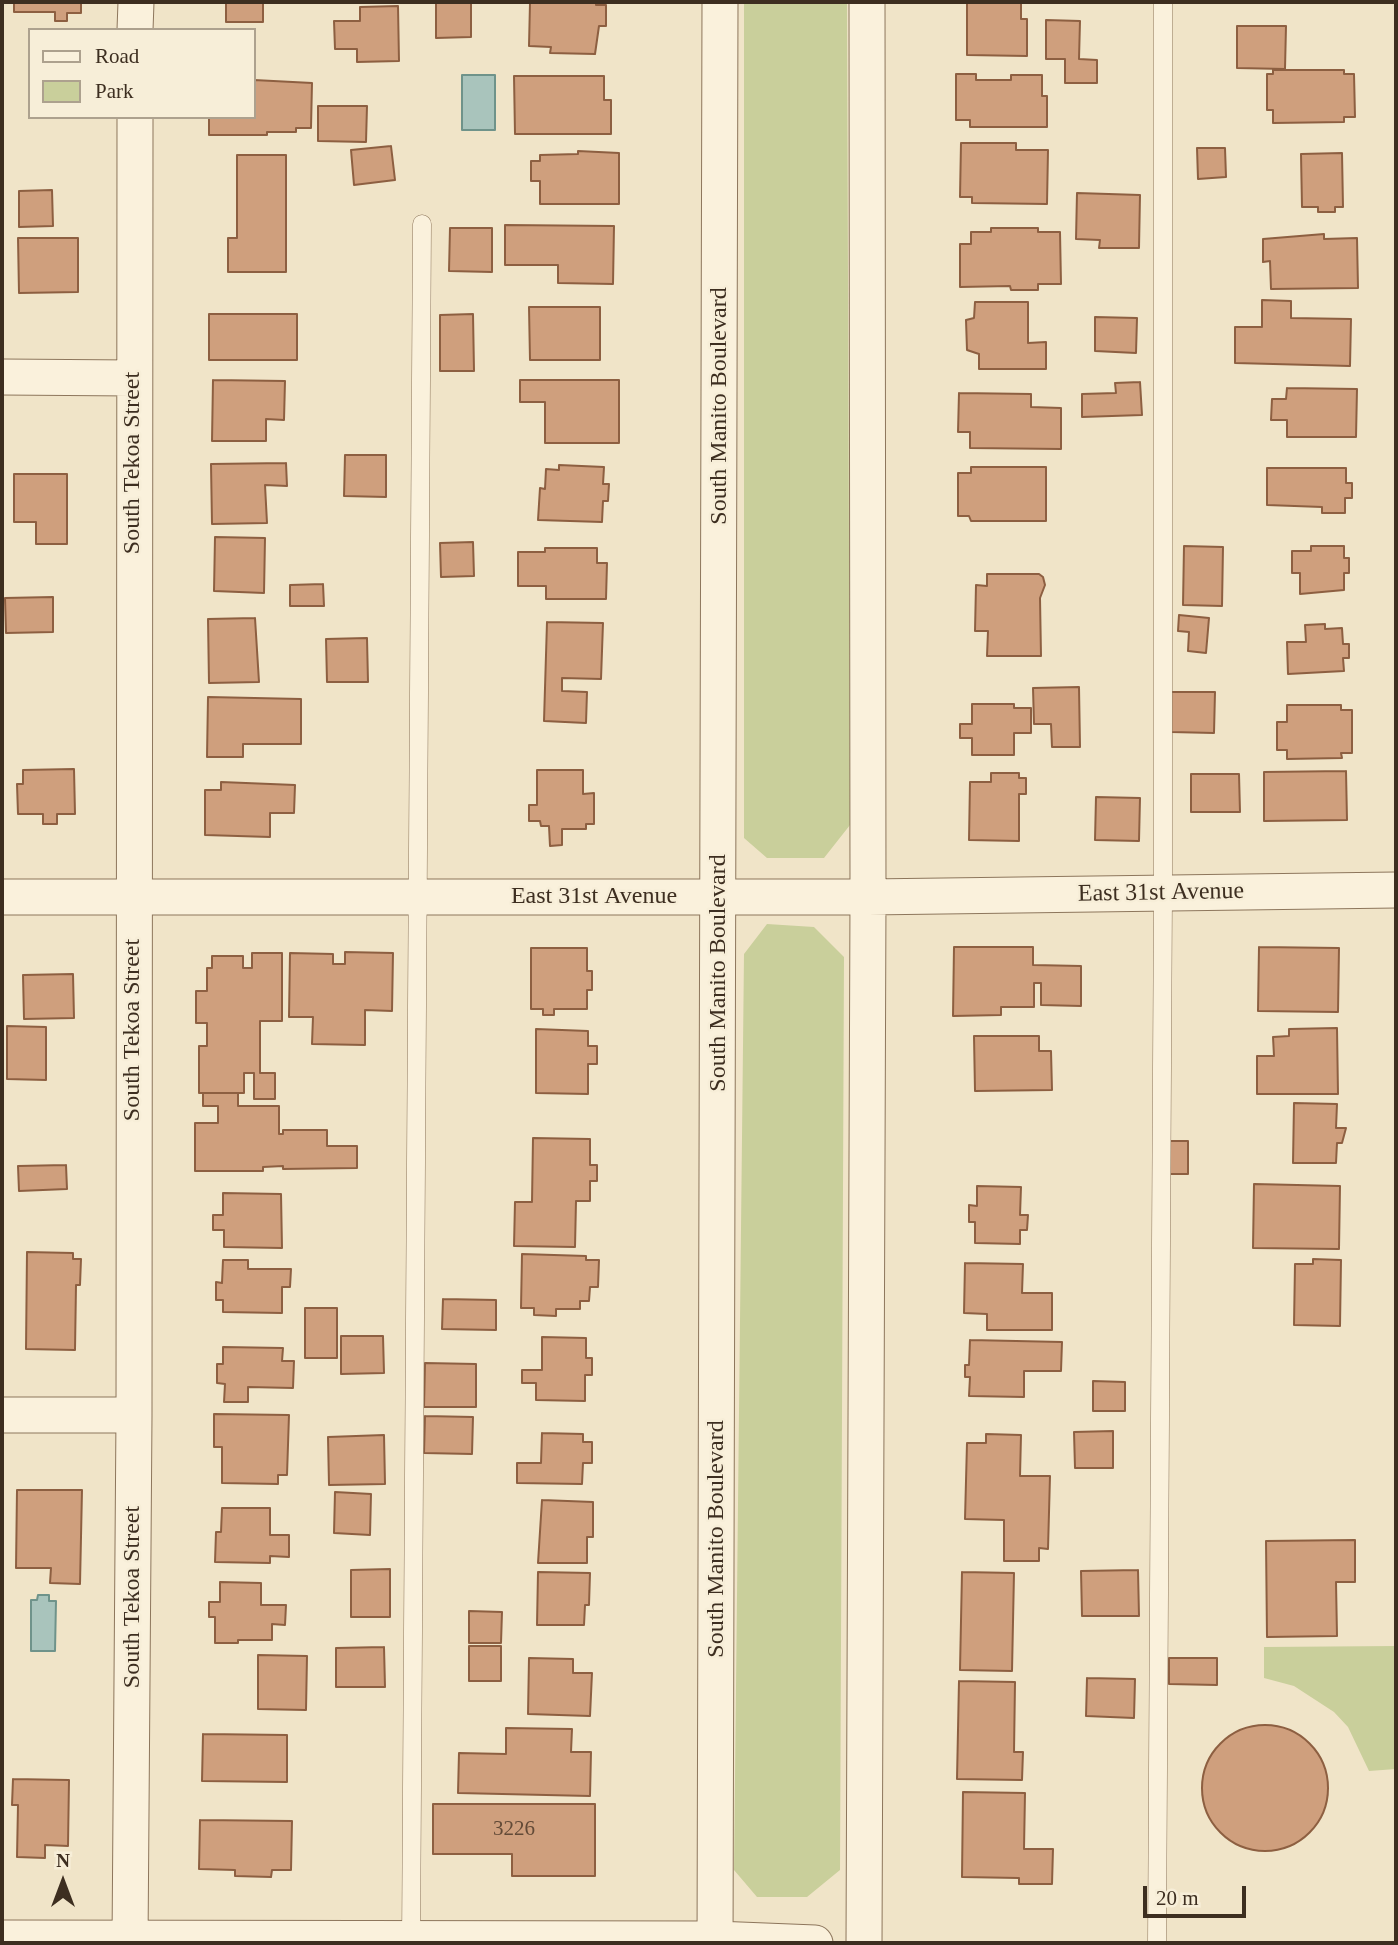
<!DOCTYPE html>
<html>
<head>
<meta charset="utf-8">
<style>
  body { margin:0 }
  #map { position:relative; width:1398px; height:1945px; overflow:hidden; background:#f0e4c8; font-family:"Times New Roman",serif }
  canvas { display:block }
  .frame { position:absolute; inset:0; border:4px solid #3d2e20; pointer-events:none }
  .legend { position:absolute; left:28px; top:28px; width:228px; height:91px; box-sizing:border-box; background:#f7eed8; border:2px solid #ada18e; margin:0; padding:9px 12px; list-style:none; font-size:21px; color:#3d2e20 }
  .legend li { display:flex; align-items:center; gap:14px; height:35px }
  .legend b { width:35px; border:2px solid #ada18e }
  .north { position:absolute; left:28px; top:1847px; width:70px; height:70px; -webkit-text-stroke:5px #f7eed8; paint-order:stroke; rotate:0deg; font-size:19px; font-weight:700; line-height:28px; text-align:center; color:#3d2e20 }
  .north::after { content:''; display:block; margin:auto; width:24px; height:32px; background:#3d2e20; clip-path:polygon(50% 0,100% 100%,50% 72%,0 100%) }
  .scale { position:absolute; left:1143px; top:1886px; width:103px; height:32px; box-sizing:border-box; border:4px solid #3d2e20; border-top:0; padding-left:9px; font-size:21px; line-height:24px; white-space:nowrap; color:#3d2e20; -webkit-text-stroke:5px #f7eed8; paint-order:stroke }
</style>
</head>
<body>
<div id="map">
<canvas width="1398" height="1945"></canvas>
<div class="frame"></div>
<ul class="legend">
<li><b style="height:9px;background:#faf1dc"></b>Road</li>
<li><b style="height:19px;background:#c9cf9b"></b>Park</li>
</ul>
<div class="north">N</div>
<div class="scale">20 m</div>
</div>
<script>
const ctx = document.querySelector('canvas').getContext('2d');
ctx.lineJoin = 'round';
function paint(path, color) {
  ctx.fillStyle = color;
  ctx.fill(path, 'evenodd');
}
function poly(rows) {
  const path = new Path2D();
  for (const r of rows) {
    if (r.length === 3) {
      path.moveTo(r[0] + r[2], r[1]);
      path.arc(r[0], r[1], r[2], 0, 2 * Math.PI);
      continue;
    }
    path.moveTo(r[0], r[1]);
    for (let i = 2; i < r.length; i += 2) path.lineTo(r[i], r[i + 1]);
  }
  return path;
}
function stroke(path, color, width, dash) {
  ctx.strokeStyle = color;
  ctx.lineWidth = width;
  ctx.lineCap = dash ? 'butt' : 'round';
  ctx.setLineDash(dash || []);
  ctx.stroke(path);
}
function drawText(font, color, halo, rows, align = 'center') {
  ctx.font = font + ' "Times New Roman",serif';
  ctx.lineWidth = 5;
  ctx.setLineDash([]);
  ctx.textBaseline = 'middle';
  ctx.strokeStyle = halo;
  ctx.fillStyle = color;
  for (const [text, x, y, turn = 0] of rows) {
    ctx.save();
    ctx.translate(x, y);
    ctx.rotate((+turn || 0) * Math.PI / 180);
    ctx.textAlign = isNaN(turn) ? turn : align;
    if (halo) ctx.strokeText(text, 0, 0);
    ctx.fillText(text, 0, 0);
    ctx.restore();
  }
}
const green = poly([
  [744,2,847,2,850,825,824,858,767,858,744,838],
  [767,924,814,927,844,957,840,1870,807,1897,757,1897,734,1870,744,954],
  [1396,1646,1396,1769,1369,1771,1348,1727,1334,1712,1294,1686,1264,1678,1264,1647]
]);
const water = poly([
  [462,75,495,75,495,130,462,130,462,75],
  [38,1595,49,1595,49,1601,56,1601,55,1651,31,1651,31,1600,37,1600,38,1595]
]);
const building = poly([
  [14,2,81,2,81,13,67,13,67,21,55,21,55,12,14,12,14,2],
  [226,2,263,2,263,22,226,22,226,2],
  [436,2,471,2,471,37,436,38,436,2],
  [596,2,596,5,606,5,606,26,599,26,595,54,550,53,551,47,529,46,530,3,596,2],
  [967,2,1021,2,1021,19,1027,19,1027,56,967,55,967,2],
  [398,6,399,61,357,62,357,49,335,49,334,21,360,21,360,7,398,6],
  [1046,20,1080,21,1079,59,1097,60,1097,83,1065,83,1065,59,1046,59,1046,20],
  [1237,26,1286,26,1285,69,1237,68,1237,26],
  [1273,70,1344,70,1344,74,1354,74,1355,117,1344,117,1344,122,1273,123,1273,110,1267,110,1267,74,1273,74,1273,70],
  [956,74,976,74,976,80,1011,80,1011,75,1042,75,1042,96,1047,96,1047,127,970,127,970,120,956,120,956,74],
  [514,76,604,76,604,100,611,100,611,134,515,134,514,76],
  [254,80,312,83,311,128,296,128,296,132,267,132,267,135,209,135,209,117,254,117,254,80],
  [318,106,367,106,366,142,318,141,318,106],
  [961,143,1016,143,1016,150,1048,150,1047,204,972,203,972,197,960,197,961,143],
  [391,146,395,180,354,185,351,150,391,146],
  [1197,148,1225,148,1226,177,1198,179,1197,148],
  [578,151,619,153,619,204,540,204,540,181,531,181,531,161,540,161,540,155,578,154,578,151],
  [1342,153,1343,207,1335,207,1335,212,1318,212,1318,207,1302,207,1301,154,1342,153],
  [237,155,286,155,286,272,228,272,228,238,237,238,237,155],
  [52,190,53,226,19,227,19,191,52,190],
  [1077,193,1140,195,1139,248,1099,248,1100,240,1076,239,1077,193],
  [505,225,614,226,613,284,558,283,558,265,505,265,505,225],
  [450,228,492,228,492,272,449,271,450,228],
  [991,228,1038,228,1038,232,1060,232,1061,284,1038,284,1038,290,1011,290,1010,286,960,287,960,244,971,244,971,232,991,232,991,228],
  [1324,234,1324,239,1357,238,1358,288,1271,289,1270,261,1263,262,1263,239,1324,234],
  [18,238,78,238,78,292,19,293,18,238],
  [1262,300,1291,301,1291,318,1351,319,1350,366,1235,363,1235,327,1262,327,1262,300],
  [975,302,1028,302,1028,343,1046,342,1046,369,979,369,979,354,967,350,966,320,974,318,975,302],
  [529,307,600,307,600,360,530,360,529,307],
  [209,314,297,314,297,360,209,360,209,314],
  [473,314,474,371,440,371,440,315,473,314],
  [1095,317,1137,318,1136,353,1095,351,1095,317],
  [213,380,285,381,284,420,266,419,266,441,212,441,213,380],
  [520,380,619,380,619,443,545,443,545,402,520,402,520,380],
  [1140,382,1142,415,1082,417,1082,394,1116,393,1115,383,1140,382],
  [1287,388,1357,389,1356,437,1287,437,1287,420,1271,420,1272,399,1286,399,1287,388],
  [959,393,1031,394,1031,407,1061,408,1061,449,970,448,970,432,958,432,959,393],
  [345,455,386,455,386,497,344,496,345,455],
  [286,463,287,486,265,485,267,523,212,524,211,464,286,463],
  [559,465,604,467,603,484,609,484,608,501,603,501,602,522,538,520,540,488,545,489,546,469,559,470,559,465],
  [971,467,1046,467,1046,521,971,521,969,516,958,516,958,473,971,473,971,467],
  [1267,468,1346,468,1346,483,1352,483,1352,498,1345,498,1345,513,1322,513,1322,507,1267,505,1267,468],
  [14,474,67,474,67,544,36,544,36,522,14,522,14,474],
  [215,537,265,538,264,593,214,591,215,537],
  [473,542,474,576,441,577,440,543,473,542],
  [1184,546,1223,547,1222,606,1183,605,1184,546],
  [1311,546,1344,546,1344,558,1349,558,1349,573,1344,573,1344,590,1300,594,1300,573,1292,573,1292,551,1311,551,1311,546],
  [545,548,597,548,597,563,607,563,606,599,546,599,546,586,518,586,518,552,545,552,545,548],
  [987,574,1039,574,1043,577,1045,585,1040,598,1041,656,987,656,988,631,975,631,976,585,987,586,987,574],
  [323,584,324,606,290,606,290,585,323,584],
  [53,597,53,632,6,633,5,598,53,597],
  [1179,615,1209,618,1206,653,1188,651,1189,632,1178,631,1179,615],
  [255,618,259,682,209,683,208,619,255,618],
  [547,622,603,623,601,679,562,678,562,691,587,692,586,723,544,721,547,622],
  [1325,624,1325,629,1342,628,1343,644,1349,644,1349,658,1343,658,1344,671,1288,674,1287,642,1306,642,1305,625,1325,624],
  [367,638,368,682,327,682,326,639,367,638],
  [1079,687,1080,747,1052,747,1051,724,1034,724,1033,688,1079,687],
  [1171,692,1215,692,1214,733,1171,732,1171,692],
  [208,697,301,699,301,744,243,744,243,757,207,757,208,697],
  [972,704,1014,704,1014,708,1031,708,1031,733,1014,733,1014,755,972,755,972,738,960,738,960,724,972,724,972,704],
  [1287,705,1341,705,1341,710,1352,710,1352,753,1341,753,1342,758,1287,759,1287,750,1277,750,1277,722,1287,722,1287,705],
  [74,769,75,814,57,814,57,824,43,824,43,814,18,814,17,784,23,784,23,770,74,769],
  [537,770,583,770,583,794,594,793,594,824,586,824,586,829,562,829,562,845,550,846,549,826,541,826,540,821,529,821,529,805,537,805,537,770],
  [1346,771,1347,820,1264,821,1264,772,1346,771],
  [991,773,1019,773,1019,778,1026,778,1026,794,1019,794,1019,841,969,840,970,782,991,782,991,773],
  [1191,774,1239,774,1240,812,1191,812,1191,774],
  [221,782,295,785,294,813,270,813,270,837,205,835,205,790,221,790,221,782],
  [1096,797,1140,798,1139,841,1095,840,1096,797],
  [954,947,1033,947,1033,965,1081,966,1081,1006,1041,1005,1041,983,1034,983,1034,1007,1001,1007,1001,1015,953,1016,954,947],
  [1259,947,1339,948,1338,1012,1258,1011,1259,947],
  [531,948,587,948,587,971,592,971,592,990,587,990,587,1009,554,1009,554,1015,543,1015,543,1009,531,1009,531,948],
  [345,952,393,953,392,1011,365,1010,365,1045,312,1044,313,1017,289,1017,290,953,333,954,333,964,345,964,345,952],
  [252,953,282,953,282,1021,260,1021,260,1073,275,1073,275,1099,254,1099,254,1073,244,1073,244,1093,199,1093,199,1046,207,1046,207,1023,196,1023,196,991,207,991,207,968,212,968,212,956,243,956,243,968,252,968,252,953],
  [73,974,74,1018,24,1019,23,975,73,974],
  [7,1026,46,1027,46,1080,7,1079,7,1026],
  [1337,1028,1338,1094,1257,1094,1257,1056,1274,1056,1273,1037,1289,1036,1289,1029,1337,1028],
  [536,1029,588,1031,588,1046,597,1046,597,1064,588,1064,588,1094,536,1093,536,1029],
  [974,1036,1039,1036,1039,1051,1051,1051,1052,1090,975,1091,974,1036],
  [203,1093,238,1093,238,1106,279,1106,279,1134,283,1134,283,1130,327,1130,327,1146,357,1146,357,1168,283,1169,283,1166,263,1167,263,1171,195,1171,195,1123,218,1123,218,1106,203,1106,203,1093],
  [1294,1103,1337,1104,1336,1128,1346,1128,1342,1143,1337,1143,1336,1163,1293,1163,1294,1103],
  [533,1138,590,1139,590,1165,597,1165,597,1181,590,1181,590,1201,576,1201,575,1247,514,1246,515,1202,532,1202,533,1138],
  [1166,1141,1188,1141,1188,1174,1166,1174,1166,1141],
  [66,1165,67,1189,19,1191,18,1166,66,1165],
  [1254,1184,1340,1186,1339,1249,1253,1248,1254,1184],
  [977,1186,1021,1187,1020,1215,1028,1215,1027,1230,1020,1230,1020,1244,975,1243,975,1222,969,1222,969,1205,977,1206,977,1186],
  [223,1193,281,1194,282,1248,224,1247,224,1230,213,1230,213,1215,223,1215,223,1193],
  [27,1252,73,1253,73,1259,81,1259,80,1285,76,1285,75,1350,26,1349,27,1252],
  [522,1254,586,1256,586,1260,599,1260,598,1287,590,1287,589,1301,580,1301,580,1309,556,1309,556,1316,534,1315,534,1308,521,1308,522,1254],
  [1313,1259,1341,1260,1340,1326,1294,1325,1295,1264,1313,1264,1313,1259],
  [223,1260,248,1260,248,1269,291,1269,290,1287,282,1287,282,1313,223,1312,223,1300,216,1300,216,1282,222,1283,223,1260],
  [965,1263,1023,1264,1022,1293,1052,1293,1052,1330,987,1330,987,1314,964,1313,965,1263],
  [443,1299,496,1300,496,1330,442,1329,443,1299],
  [305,1308,337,1308,337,1358,305,1358,305,1308],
  [341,1336,383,1336,384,1373,341,1374,341,1336],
  [542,1337,586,1338,586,1358,592,1358,592,1375,585,1375,585,1401,536,1400,536,1383,522,1383,522,1370,542,1370,542,1337],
  [970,1340,1062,1342,1061,1371,1024,1371,1024,1397,969,1396,970,1377,965,1377,965,1365,969,1365,970,1340],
  [223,1347,283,1348,282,1361,294,1361,293,1388,248,1387,248,1402,224,1402,225,1384,217,1383,217,1364,223,1364,223,1347],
  [425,1363,476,1364,476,1407,424,1407,425,1363],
  [1093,1381,1125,1382,1125,1411,1093,1411,1093,1381],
  [214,1414,289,1415,287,1475,278,1475,278,1484,222,1483,222,1447,214,1447,214,1414],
  [425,1416,473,1417,472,1454,424,1453,425,1416],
  [1113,1431,1113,1468,1075,1468,1074,1432,1113,1431],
  [542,1433,583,1434,583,1442,592,1442,592,1463,583,1463,582,1484,517,1483,517,1463,541,1463,542,1433],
  [986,1434,1021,1435,1020,1476,1050,1476,1048,1549,1039,1548,1039,1561,1004,1561,1004,1520,965,1519,967,1443,986,1443,986,1434],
  [384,1435,385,1484,329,1485,328,1437,384,1435],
  [17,1490,82,1490,80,1584,50,1583,51,1568,16,1568,17,1490],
  [335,1492,371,1494,370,1535,334,1533,335,1492],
  [542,1500,593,1502,593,1537,587,1537,587,1563,538,1563,542,1500],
  [222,1508,270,1508,270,1535,289,1535,289,1557,270,1556,270,1563,215,1562,216,1532,221,1532,222,1508],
  [1355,1540,1355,1582,1336,1582,1337,1636,1267,1637,1266,1541,1355,1540],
  [390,1569,390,1617,351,1617,351,1570,390,1569],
  [1138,1570,1139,1616,1082,1616,1081,1571,1138,1570],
  [538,1572,590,1573,589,1605,585,1605,584,1625,537,1625,538,1572],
  [962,1572,1014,1573,1012,1671,960,1670,962,1572],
  [220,1582,261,1583,261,1605,286,1605,285,1625,272,1624,272,1640,238,1640,238,1643,215,1643,215,1617,209,1617,209,1602,220,1602,220,1582],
  [469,1611,502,1612,501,1643,469,1643,469,1611],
  [469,1646,501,1646,501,1681,469,1681,469,1646],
  [384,1647,385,1687,336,1687,336,1648,384,1647],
  [258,1655,307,1656,306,1710,258,1709,258,1655],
  [529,1658,573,1659,573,1673,592,1673,590,1716,528,1714,529,1658],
  [1169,1658,1217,1658,1217,1685,1169,1684,1169,1658],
  [1087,1678,1135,1679,1134,1718,1086,1716,1087,1678],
  [959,1681,1015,1682,1014,1752,1023,1752,1022,1780,957,1779,959,1681],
  [1265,1788,63],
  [506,1728,572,1729,571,1752,591,1752,590,1796,458,1793,459,1753,506,1754,506,1728],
  [203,1734,287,1735,287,1782,202,1781,203,1734],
  [13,1779,69,1780,68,1846,45,1845,45,1858,17,1857,18,1805,12,1805,13,1779],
  [963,1792,1025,1793,1024,1849,1053,1849,1052,1884,1019,1884,1019,1878,962,1877,963,1792],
  [433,1804,595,1804,595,1876,512,1876,512,1854,433,1854,433,1804],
  [200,1820,292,1821,291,1870,272,1870,271,1877,235,1876,235,1870,199,1869,200,1820]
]);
const lane = poly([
  [411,1943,422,224],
  [1157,1943,1163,893,1163,2]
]);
const street = poly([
  [135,30,136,2],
  [2,377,133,378],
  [2,897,868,897,1396,890],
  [2,1415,134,1415],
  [2,1938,715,1939,815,1943],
  [130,1943,134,1415,135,117],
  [715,1943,720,2],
  [864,1943,868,897,867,2]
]);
const numberNames = [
  ["3226",514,1829]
];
const streetNames = [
  ["South Manito Boulevard",720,406,-90],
  ["South Tekoa Street",133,463,-90],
  ["East 31st Avenue",1161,893,-1],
  ["East 31st Avenue",594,897],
  ["South Manito Boulevard",719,973,-90],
  ["South Tekoa Street",133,1030,-90],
  ["South Manito Boulevard",717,1539,-90],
  ["South Tekoa Street",133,1597,-90]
];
paint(green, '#c9cf9b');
paint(water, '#a9c4bc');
stroke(water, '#6f938a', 2);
paint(building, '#cf9f7d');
stroke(building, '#8d5f41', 2);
stroke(lane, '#8d765c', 19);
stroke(street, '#8d765c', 37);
stroke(lane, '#faf1dc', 18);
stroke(street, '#faf1dc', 35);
drawText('21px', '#624a37', null, numberNames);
drawText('24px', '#3d2e20', '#f7eed8', streetNames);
</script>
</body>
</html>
